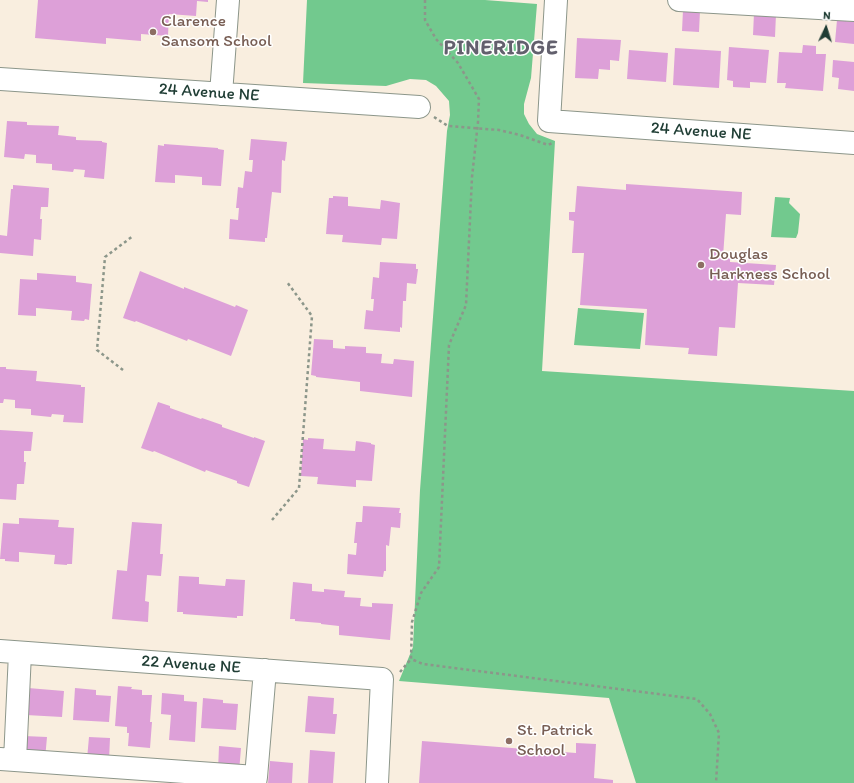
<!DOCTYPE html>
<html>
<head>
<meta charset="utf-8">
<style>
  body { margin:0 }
  #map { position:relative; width:854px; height:783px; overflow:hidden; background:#f9eedf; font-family:Itim,sans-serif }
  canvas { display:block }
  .north { position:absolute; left:806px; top:8px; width:40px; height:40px; -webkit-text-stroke:3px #fff; paint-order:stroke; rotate:4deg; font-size:11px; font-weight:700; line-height:16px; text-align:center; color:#1f3d34 }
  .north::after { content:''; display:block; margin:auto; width:14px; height:18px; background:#1f3d34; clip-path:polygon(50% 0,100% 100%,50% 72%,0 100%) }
</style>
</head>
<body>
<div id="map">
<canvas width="854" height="783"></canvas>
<div class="north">N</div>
</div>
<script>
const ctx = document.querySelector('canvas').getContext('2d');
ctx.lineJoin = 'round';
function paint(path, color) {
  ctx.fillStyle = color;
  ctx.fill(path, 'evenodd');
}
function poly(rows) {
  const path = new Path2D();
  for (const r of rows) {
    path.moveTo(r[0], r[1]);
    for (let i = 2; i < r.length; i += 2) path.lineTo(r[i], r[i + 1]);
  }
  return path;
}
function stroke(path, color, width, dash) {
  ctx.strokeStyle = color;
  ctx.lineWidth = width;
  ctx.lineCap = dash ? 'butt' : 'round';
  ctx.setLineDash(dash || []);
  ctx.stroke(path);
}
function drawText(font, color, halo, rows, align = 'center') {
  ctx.font = font + ' Itim,sans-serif';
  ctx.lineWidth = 3;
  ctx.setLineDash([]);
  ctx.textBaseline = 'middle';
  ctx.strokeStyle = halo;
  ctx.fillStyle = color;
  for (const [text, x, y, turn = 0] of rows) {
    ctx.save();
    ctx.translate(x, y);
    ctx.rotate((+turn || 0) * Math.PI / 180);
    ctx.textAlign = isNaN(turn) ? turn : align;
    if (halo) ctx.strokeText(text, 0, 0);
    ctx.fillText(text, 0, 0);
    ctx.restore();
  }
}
const green = poly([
  [307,0,485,0,537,4,531,78,524,104,524,114,529,124,537,134,555,141,542,371,854,391,854,783,636,783,609,698,399,681,413,647,420,490,447,131,450,115,449,101,436,86,426,80,410,79,386,86,303,83],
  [775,197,790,198,789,203,800,214,798,233,796,238,771,237],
  [578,308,644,313,640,349,574,345]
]);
const building = poly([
  [38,0,208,0,208,2,197,1,196,16,169,14,168,36,141,34,141,41,106,38,106,44,35,38],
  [683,10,700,11,699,32,682,31],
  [754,13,776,14,775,37,753,35],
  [837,20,854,22,854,44,835,42],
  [577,38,621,40,619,61,610,60,610,70,599,69,598,79,575,78],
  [803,45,816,46,816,54,826,54,823,91,785,88,786,83,777,83,779,52,802,53],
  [729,47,769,50,766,83,750,82,750,88,733,87,733,81,727,80],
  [675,48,721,51,719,88,673,85],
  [629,50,668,53,666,82,627,79],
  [833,60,854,62,854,91,838,89,839,78,832,77],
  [7,121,27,122,27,125,59,126,58,135,76,137,76,140,102,141,102,142,107,143,104,179,84,177,85,170,74,169,73,172,52,170,52,164,36,163,36,155,25,154,24,159,4,157],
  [251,139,287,142,285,161,282,160,281,193,272,192,267,238,265,238,265,242,229,239,230,219,238,220,239,208,236,208,238,187,243,188,245,171,252,172,253,160,249,160],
  [164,144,218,148,218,149,224,150,221,186,202,185,202,177,175,175,175,183,155,182,158,145,164,146],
  [626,184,742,192,741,215,726,214,723,257,730,257,730,262,776,265,774,285,738,283,735,328,719,327,717,356,688,354,689,348,645,345,647,309,580,305,584,253,572,253,574,221,569,220,569,212,575,212,577,186,626,190],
  [13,185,49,188,48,207,41,207,40,219,42,219,41,240,34,239,33,256,0,253,0,235,7,236,11,189,13,189],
  [333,196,348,197,348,206,380,209,381,200,400,203,397,239,382,238,381,245,342,242,343,235,326,234,329,198,333,198],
  [380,262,416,264,416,269,418,269,416,284,407,283,406,301,403,301,402,328,400,327,400,332,364,329,366,310,373,311,374,299,371,299,373,277,379,278],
  [140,271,184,289,184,287,235,307,236,305,248,310,231,356,188,339,187,341,136,321,135,322,123,318],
  [37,273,76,276,76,282,92,284,89,320,85,319,84,321,71,320,72,311,36,308,36,316,18,315,20,279,37,280],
  [314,339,333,340,333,348,345,349,345,346,366,347,366,353,382,354,381,363,393,364,394,359,414,361,412,397,360,391,360,382,316,377,316,376,311,375],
  [0,367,6,367,6,369,37,371,36,381,81,385,81,387,85,387,83,423,63,422,64,415,52,414,51,417,31,415,31,409,15,408,15,400,4,399,3,403,0,403],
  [158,402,170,406,170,408,201,419,202,418,222,425,222,427,254,438,254,437,265,441,249,487,237,483,237,481,206,470,205,472,154,451,153,452,141,448],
  [0,430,33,432,31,451,24,451,24,462,26,462,24,484,17,484,16,500,0,499],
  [308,438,324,439,323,449,355,451,356,441,371,443,371,444,375,445,372,481,356,480,356,487,317,484,318,477,301,476,303,439,308,440],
  [363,506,400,508,399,513,401,513,400,528,391,527,389,546,386,545,386,571,384,571,383,577,347,574,348,554,356,555,357,543,354,543,356,522,362,522],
  [19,518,59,520,58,527,74,528,72,564,67,564,67,565,54,564,55,555,19,552,19,562,5,561,5,559,0,559,3,523,19,524],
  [132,522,162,524,160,554,163,554,161,576,147,575,145,601,149,602,148,622,112,619,117,570,127,571],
  [179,576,199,577,199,584,225,586,226,579,245,580,243,616,237,616,237,618,183,614,183,612,177,612],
  [293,582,312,584,312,591,324,592,324,589,345,591,344,597,361,598,360,606,372,607,372,603,393,604,390,640,339,635,339,626,321,624,321,623,295,621,295,619,290,619],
  [118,686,132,687,131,689,142,690,142,695,152,695,150,722,152,722,150,748,128,746,129,733,127,733,127,727,115,726],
  [28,688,64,691,62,717,26,715],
  [75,688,96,690,96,695,111,696,109,722,73,720],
  [162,693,184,695,184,701,197,702,195,742,169,740,171,715,161,714],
  [308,696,334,698,333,714,337,714,335,734,305,732],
  [203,698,223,700,223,703,238,704,236,730,201,728],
  [24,736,47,737,45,759,22,758],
  [89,737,110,738,109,760,87,759],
  [422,741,576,753,576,743,596,744,594,778,613,780,613,783,419,783],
  [219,746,241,748,239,772,218,771],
  [310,750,335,752,333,783,308,783],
  [270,761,293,763,292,783,268,783]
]);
const path = poly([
  [425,0,425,20,436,39,458,63,479,99,478,122,472,177,466,305,449,345,439,567,421,593,412,622,411,659,423,664,697,699,710,714,719,733,716,783],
  [434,117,448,126,499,130,520,135,548,145,554,142],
  [123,370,97,350,105,257,133,236],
  [272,520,299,488,312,316,287,282],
  [400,672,411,659]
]);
const minor = poly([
  [556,0,549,121,854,143],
  [679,0,854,10],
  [0,79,419,107],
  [221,94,228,0],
  [0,651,382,679,377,783],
  [0,759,256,777,255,783],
  [15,760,20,653],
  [256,777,265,670]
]);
const markers = [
  [153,32,4,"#8d6e63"],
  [701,265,4,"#8d6e63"],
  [509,741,4,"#8d6e63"]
];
const educationNames = [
  ["Clarence",161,22],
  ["Sansom School",161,42],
  ["Douglas",709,255],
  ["Harkness School",709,275],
  ["St. Patrick",517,731],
  ["School",517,751]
];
const streetNames = [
  ["24 Avenue NE",209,93,4],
  ["24 Avenue NE",701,132,4],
  ["22 Avenue NE",191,665,4]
];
const districtNames = [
  ["PINERIDGE",501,49]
];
paint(green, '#72c98e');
paint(building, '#dda0d8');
stroke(minor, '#8c968a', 24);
stroke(path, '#8c968a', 2.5, [3, 3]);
stroke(minor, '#fff', 22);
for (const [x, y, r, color] of markers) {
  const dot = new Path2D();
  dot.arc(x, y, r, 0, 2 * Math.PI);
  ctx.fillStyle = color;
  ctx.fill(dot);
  stroke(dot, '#fff', 1.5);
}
drawText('17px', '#785e54', '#fff', educationNames, 'left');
drawText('17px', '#1f3d34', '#fff', streetNames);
ctx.letterSpacing = '1px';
drawText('bold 21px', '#62606d', '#fff', districtNames);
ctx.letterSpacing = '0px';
</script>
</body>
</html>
